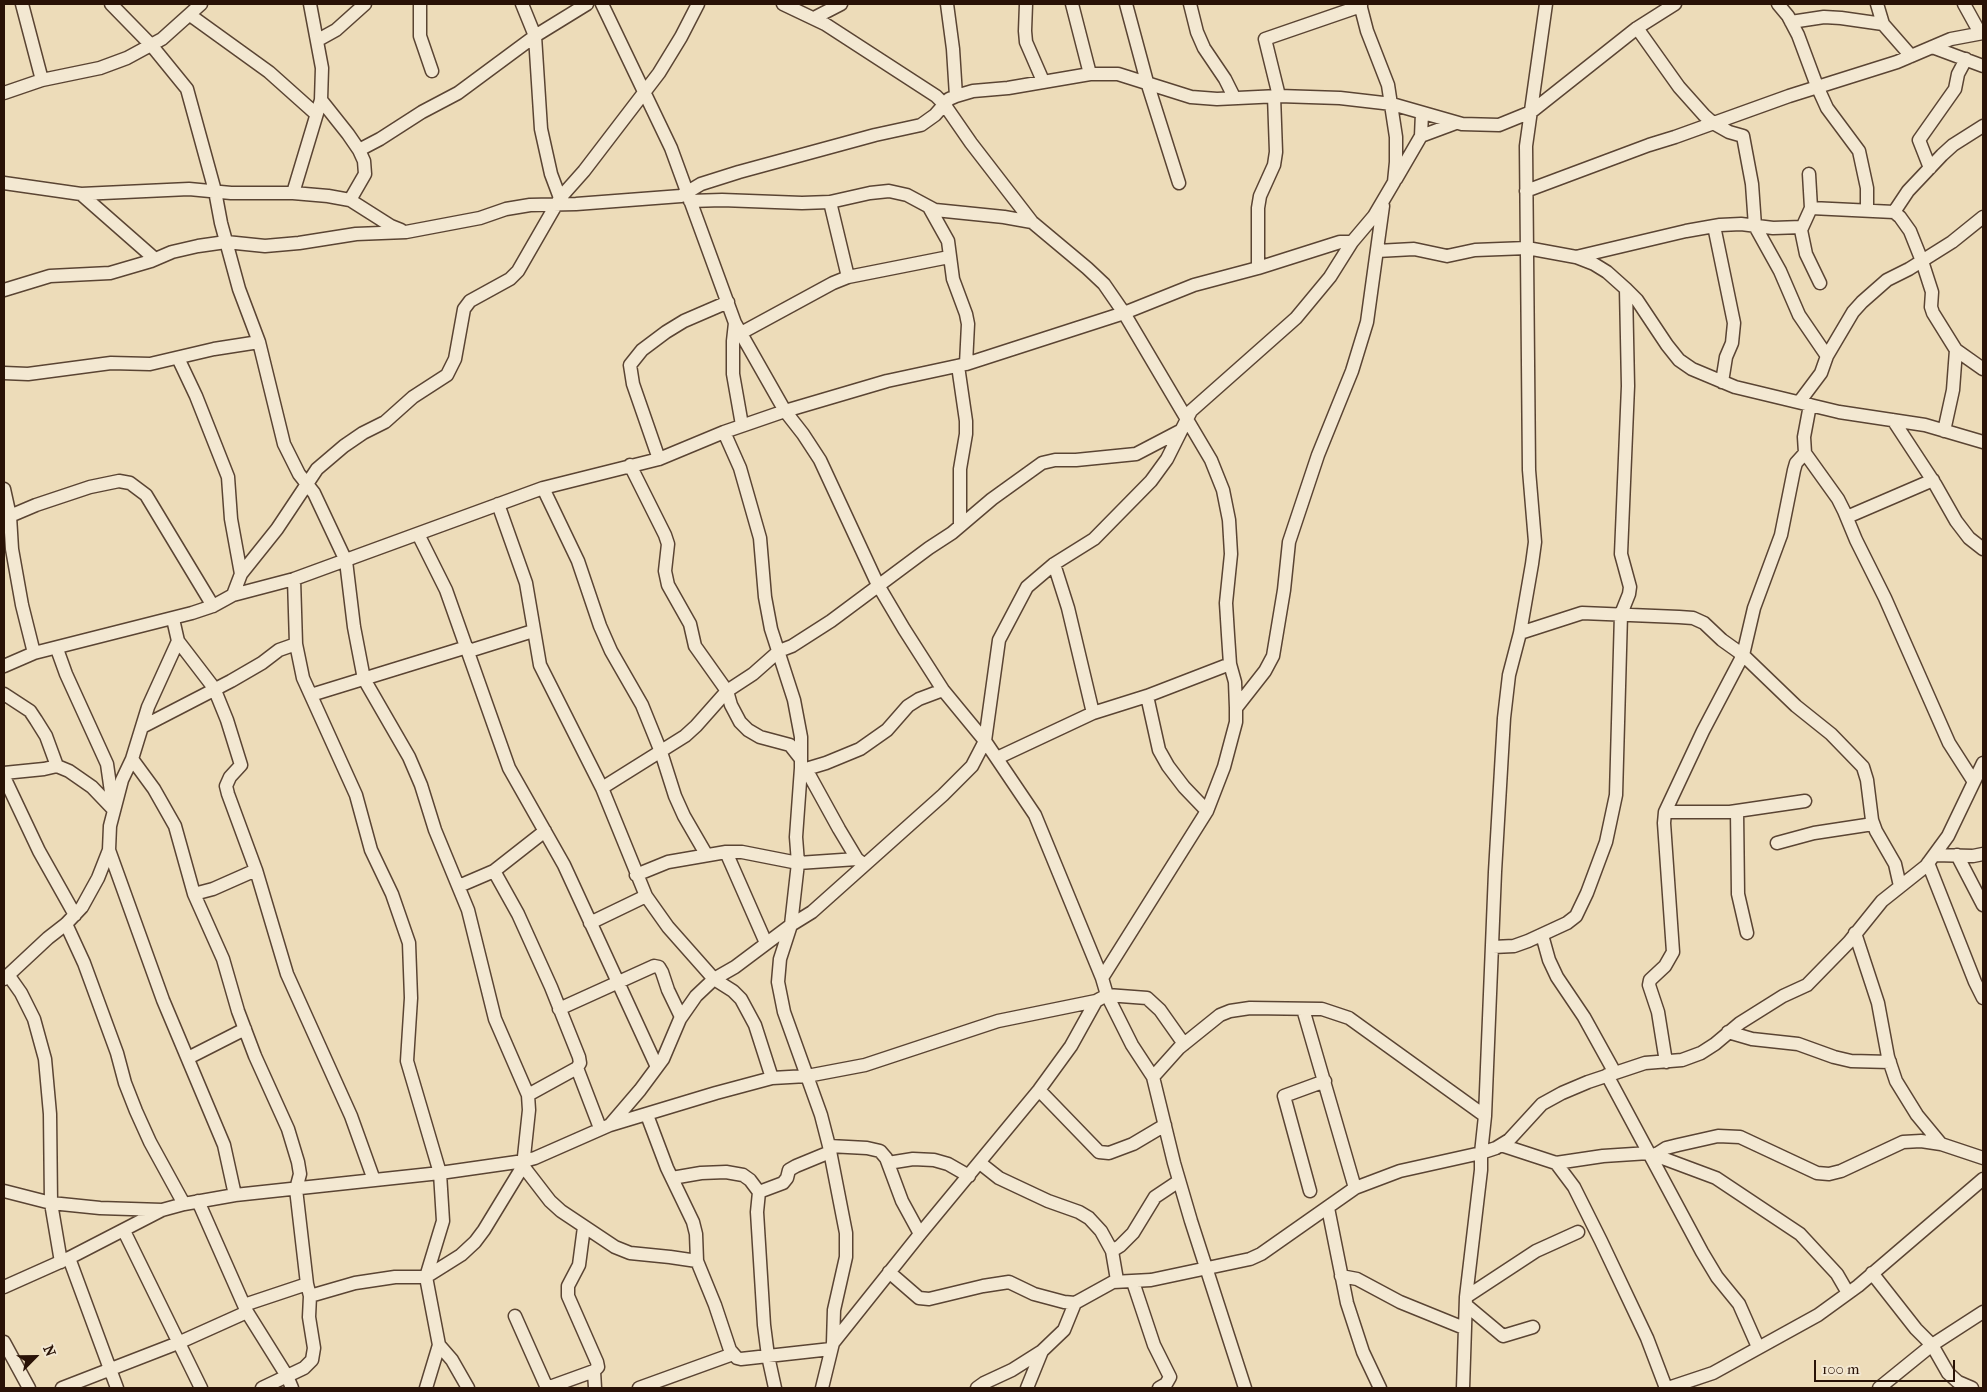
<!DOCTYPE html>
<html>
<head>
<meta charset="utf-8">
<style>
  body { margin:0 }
  #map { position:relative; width:1987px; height:1392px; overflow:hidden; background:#eddcb9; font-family:"IM FELL French Canon",serif }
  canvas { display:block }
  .frame { position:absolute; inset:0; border:5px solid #291206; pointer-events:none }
  .north { position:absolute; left:10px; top:1332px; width:50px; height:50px; -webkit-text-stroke:4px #f3e8d2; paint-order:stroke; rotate:67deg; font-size:14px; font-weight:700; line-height:20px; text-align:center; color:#291206 }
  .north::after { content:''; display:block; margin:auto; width:18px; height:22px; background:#291206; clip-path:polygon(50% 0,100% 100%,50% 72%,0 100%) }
  .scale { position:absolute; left:1814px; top:1360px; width:141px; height:22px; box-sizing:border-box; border:2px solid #291206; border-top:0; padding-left:6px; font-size:15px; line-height:18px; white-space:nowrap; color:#291206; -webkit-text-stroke:4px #f3e8d2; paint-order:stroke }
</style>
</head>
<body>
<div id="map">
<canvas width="1987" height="1392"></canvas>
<div class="frame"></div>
<div class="north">N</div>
<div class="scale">100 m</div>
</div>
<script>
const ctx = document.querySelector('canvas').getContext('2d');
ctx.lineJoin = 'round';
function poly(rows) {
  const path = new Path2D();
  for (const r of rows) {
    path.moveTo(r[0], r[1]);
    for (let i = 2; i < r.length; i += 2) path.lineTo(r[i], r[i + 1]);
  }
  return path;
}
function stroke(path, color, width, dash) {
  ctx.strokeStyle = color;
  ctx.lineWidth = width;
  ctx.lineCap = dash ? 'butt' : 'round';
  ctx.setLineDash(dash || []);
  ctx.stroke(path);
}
const minor = poly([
  [22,4,42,80],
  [111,4,152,46,187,89,215,191,221,223,239,289,259,342,284,444,299,474,314,493,346,561,354,627,364,679,409,757,421,785,435,830,468,910,495,1019,528,1095,529,1110,523,1166,484,1230,475,1242,461,1255,426,1277,395,1277,355,1283,310,1296],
  [420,4,420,36,432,71],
  [522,4,535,36,541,129,551,174,560,198],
  [602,4,671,148,735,323,785,411,803,434,820,460,878,585,904,629,943,690,985,741,1035,815,1102,978],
  [783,4,825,24,936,96,944,104,971,143,1032,222,1087,268,1104,284,1124,313,1211,460,1223,490,1229,520,1231,554,1226,603,1228,635,1230,664,1235,682,1236,708,1236,722,1224,767,1207,811,1102,978,1107,995,1096,1001,1071,1046,1039,1090,920,1234,833,1343,822,1388],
  [947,4,953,49,956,96],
  [1026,4,1025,31,1026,42,1043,81],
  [1072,4,1090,74],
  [1126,4,1147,82,1179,183],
  [1190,4,1197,32,1204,48,1225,79,1234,97],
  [1778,4,1788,16,1798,35,1817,86,1827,108,1859,151,1867,188,1867,209],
  [1877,4,1883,24],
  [1964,4,1980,33],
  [190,15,269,72,316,114],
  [814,18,841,4],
  [1791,22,1824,17,1841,18,1883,24,1911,56],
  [1637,28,1679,87,1704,115,1713,123,1729,132,1743,136,1752,184,1755,226,1780,271,1799,315,1827,356],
  [318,40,336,30,365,4],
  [1932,47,1983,66],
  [4,93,42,80,100,68,127,58,162,39,201,4],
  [1279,96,1265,39,1361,6],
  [321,100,348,134,359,150,364,161,365,174,350,200],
  [1421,136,1456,123],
  [359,150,380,139,422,112,458,93,535,36,587,4],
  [1930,168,1919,140,1955,89,1958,74,1966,59],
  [1809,174,1811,208,1801,230,1806,254,1820,283],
  [1396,179,1421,136,1422,113],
  [4,183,81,194,189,189,231,193,293,193,328,196,350,200,391,226,401,230],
  [1526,191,1649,145,1675,137,1789,96,1897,62,1951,39,1983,33],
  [293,193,321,100,322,68,310,4],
  [81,194,155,259],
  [690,201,722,200,802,203,830,202,870,193,889,191,907,195,935,210,1004,217,1032,222],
  [830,202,848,277],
  [929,207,948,241,953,279,966,314,968,324,966,364],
  [1811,208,1894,212,1900,217,1910,231,1922,261,1932,292,1931,307,1933,313,1956,350,1983,369],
  [1894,212,1908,191,1942,155,1953,145,1983,126],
  [1714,226,1734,323,1732,343,1726,357,1722,382],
  [1377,251,1414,249,1447,256,1475,250,1527,248,1576,257,1594,264,1607,272,1626,289,1637,300,1667,345,1679,360,1692,369,1735,387,1839,412,1925,425,1983,442],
  [1576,257,1686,231,1720,225,1741,224,1773,228,1802,227],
  [1258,268,1258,208,1260,196,1274,165,1276,152,1274,96],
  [4,290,50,276,110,273,151,261,172,252,198,246,226,242,265,246,299,243,356,234,406,232,480,218,506,209,530,205,576,204,681,196,701,184,739,172,875,135,921,125,935,115,949,99,956,96,973,91,1008,88,1090,74,1118,74,1191,97,1217,99,1279,96,1340,98,1392,104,1462,124,1499,125,1531,112,1637,28,1675,4],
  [735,323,733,341,733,374,742,425],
  [741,333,833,283,848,277,949,257],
  [178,358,196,396,228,477,231,519,241,574],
  [958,366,966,421,966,434,960,469,960,526],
  [4,373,28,374,111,363,150,364,214,349,259,342],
  [1800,401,1821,373,1827,356,1853,312,1862,302,1887,280,1909,269,1952,242,1983,217],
  [1810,405,1804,437,1805,453,1838,499,1844,511,1856,540,1885,598,1949,743,1974,782],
  [1893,420,1935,484,1956,521,1969,538,1983,549],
  [1944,431,1953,390,1956,350],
  [724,432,740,468,760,538,765,597,771,629,794,700,801,737,801,768,796,837,798,863,791,925,780,959,778,982,784,1012,821,1115,829,1146,846,1233,846,1257,834,1310,833,1343],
  [659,459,633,384,630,365,642,350,666,332,684,321,728,302],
  [630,465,665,535,668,544,665,571,668,585,690,624,695,646,727,691,731,705,740,722,748,730,760,737,790,745,801,759],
  [543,488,578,561,600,626,611,651,642,705,661,752,675,796,684,816,706,854],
  [4,489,10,516,12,549,22,605,34,653],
  [498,504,526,583,540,665,602,788,646,896,668,927,714,979,733,991,741,999,755,1025,772,1078],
  [10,516,36,505,90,487,119,481,130,483,146,495,213,606],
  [1847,517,1933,480],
  [418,534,446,590,509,768,564,865,657,1067],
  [1054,564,1068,608,1093,713],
  [294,579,296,644,303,678,356,795,371,850,392,894,409,943,411,998,407,1061,440,1173,443,1221,426,1277,439,1345,426,1388],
  [233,595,241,574,277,529,317,469,344,446,363,433,385,422,413,397,447,375,455,359,464,309,470,301,510,279,518,271,560,198,584,171,659,73,681,37,698,4],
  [173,619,178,641,214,688,227,720,241,765,230,777,226,786,228,794,256,870,287,974,351,1116,374,1180],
  [1520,633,1582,613,1679,617,1693,618,1704,623,1722,640,1743,655,1796,706,1831,734,1863,767,1867,780,1872,820,1876,831,1895,864,1900,886],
  [57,649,66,674,107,764,111,792,109,803],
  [469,651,533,631],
  [4,666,34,653,192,613,213,606,233,595,294,579,543,488,659,459,724,432,785,411,887,381,966,364,1124,313,1194,285,1258,268,1340,242,1352,242],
  [4,694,30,711,36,720,46,736,57,766,69,771,92,787,114,810],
  [311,695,467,647],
  [1147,696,1159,750,1168,766,1184,787,1207,811],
  [1236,708,1265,671,1273,656,1284,590,1289,542,1318,455,1352,371,1367,322,1383,206],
  [142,727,231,681,262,663,279,650,296,644],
  [997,758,1093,713,1147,696,1230,664],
  [132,759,154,789,175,826,194,894,223,959,238,1011,255,1056,288,1129,298,1162,300,1174,296,1189,307,1284,310,1296,309,1317,314,1348,312,1360,304,1368,262,1388],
  [801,768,806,769,839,829,857,859,862,863],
  [806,769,826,763,860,749,887,730,908,706,919,699,943,690],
  [4,773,44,769,57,766],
  [4,777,39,851,75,915],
  [602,788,685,736,696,726,727,691,753,674,779,651,792,646,831,621,929,548,952,533,992,499,1042,463,1055,460,1076,460,1136,454,1180,431],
  [1737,811,1738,894,1747,933],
  [1665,812,1730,812,1805,801],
  [1777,843,1814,833,1873,824],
  [109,850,163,1000,224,1145,235,1195],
  [726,852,766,943],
  [1935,855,1973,856,1983,854],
  [1957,855,1983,905],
  [1928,863,1975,982,1983,998],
  [494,871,518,914,551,987,579,1057,580,1063,577,1068,600,1128],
  [636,875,668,862,726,852,742,852,798,863,857,859],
  [459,886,494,871,545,831],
  [194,894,213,889,256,870],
  [590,923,646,896],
  [66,924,84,963,117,1053,125,1083,136,1111,150,1142,184,1204],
  [1855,933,1878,1003,1888,1057,1896,1081,1917,1115,1941,1144],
  [1542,935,1549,960,1557,977,1584,1017,1615,1073],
  [1493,947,1514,946,1528,941,1567,923,1576,916,1587,893,1606,842,1616,795,1621,614,1629,594,1630,587,1621,554,1628,386,1626,289],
  [9,976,21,993,34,1019,45,1059,50,1114,51,1203,61,1262],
  [4,979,48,938,66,924,82,907,98,878,109,850,110,826,122,780,132,759,148,707,178,641],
  [1107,995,1132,1045,1153,1077,1174,1163,1191,1221,1245,1388],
  [1107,995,1147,998,1160,1010,1184,1044],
  [559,1009,654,966,659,967,662,972,668,990,681,1017],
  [1303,1009,1355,1188],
  [1728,1032,1752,1039,1798,1044,1834,1057,1851,1061,1890,1062],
  [188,1058,245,1029],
  [1666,1062,1658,1012,1649,985,1650,980,1665,966,1673,952,1664,823,1665,812,1703,731,1743,655,1754,608,1781,535,1794,470,1796,463,1805,453],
  [1607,1075,1702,1252,1717,1277,1739,1304,1758,1347],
  [1153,1077,1179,1048,1220,1015,1230,1011,1250,1008,1322,1009,1349,1018,1485,1116],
  [1039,1090,1099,1152,1109,1153,1133,1144,1165,1125],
  [528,1095,577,1068],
  [647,1115,667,1168,693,1222,696,1234,697,1261,715,1305,730,1350,737,1358,741,1359,831,1349],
  [610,1125,640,1090,663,1059,680,1019,696,996,714,979,735,967,791,925,812,912,943,795,972,766,985,741,999,640,1027,587,1054,564,1094,539,1151,481,1167,459,1191,411,1296,318,1330,277,1352,242,1374,216,1394,182,1396,162,1396,137,1388,85,1367,31,1360,4],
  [1501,1145,1556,1163,1603,1156,1649,1153,1716,1178,1800,1234,1837,1274,1848,1293],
  [829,1146,867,1148,880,1151,886,1158,902,1201,920,1234],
  [1655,1155,1666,1148,1678,1145,1718,1136,1740,1137,1817,1173,1829,1174,1841,1171,1903,1142,1921,1141,1941,1144,1983,1158],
  [888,1163,913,1159,934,1160,948,1164,969,1176],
  [980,1163,999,1178,1048,1201,1079,1212,1089,1218,1101,1231,1112,1251,1117,1280],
  [1556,1163,1574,1187,1601,1241,1647,1338,1666,1388],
  [523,1166,550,1201,561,1211,615,1247,630,1253,670,1257,697,1261],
  [672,1178,701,1173,726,1172,743,1175,750,1180,759,1192,757,1212,764,1325,768,1356,775,1388],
  [4,1191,51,1203,100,1208,162,1210],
  [1310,1191,1284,1096,1325,1081],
  [759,1192,783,1183,787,1178,789,1170,796,1166,830,1152],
  [198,1201,247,1312,287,1376,292,1388],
  [1328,1208,1347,1303,1363,1352,1380,1388],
  [584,1227,579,1265,568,1286,568,1296,597,1362,598,1367,594,1371,595,1388],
  [124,1231,201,1388],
  [1112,1251,1120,1246,1133,1233,1155,1197,1179,1181],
  [69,1258,117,1388],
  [889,1272,919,1298,929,1299,983,1286,1009,1282,1034,1294,1064,1302,1075,1303],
  [1872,1273,1916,1329,1932,1345,1948,1373,1958,1382,1972,1388],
  [1341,1276,1357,1279,1400,1302,1464,1328],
  [1133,1282,1154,1345,1170,1377,1166,1384,1159,1388],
  [4,1287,69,1258,162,1210,184,1204,235,1195,440,1173,524,1161,535,1158,610,1125,716,1093,772,1078,807,1076,865,1065,998,1021,1096,1001],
  [1466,1297,1536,1251,1578,1232],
  [244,1305,307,1284],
  [1466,1305,1503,1336,1533,1327],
  [515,1316,547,1388,594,1371],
  [4,1342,29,1388],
  [439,1345,452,1360,468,1388],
  [62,1388,178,1343,247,1312],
  [639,1388,733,1354],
  [977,1388,984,1383,1012,1370,1042,1351,1064,1330,1075,1303,1113,1282,1151,1280,1250,1259,1261,1254,1355,1188,1400,1171,1481,1153,1496,1148,1509,1140,1542,1104,1562,1093,1588,1082,1645,1063,1682,1060,1701,1053,1715,1044,1740,1023,1783,996,1807,985,1849,942,1882,901,1926,866,1948,836,1983,763],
  [1027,1388,1042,1351],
  [1463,1388,1466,1297,1481,1170,1481,1153,1485,1116,1495,872,1504,718,1509,675,1520,633,1532,564,1535,542,1529,470,1526,146,1546,4],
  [1668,1388,1713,1373,1818,1315,1858,1286,1983,1179],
  [1879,1388,1932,1345,1983,1312]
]);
stroke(minor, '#5a4433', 15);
stroke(minor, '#f3e8d2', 12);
</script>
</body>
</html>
